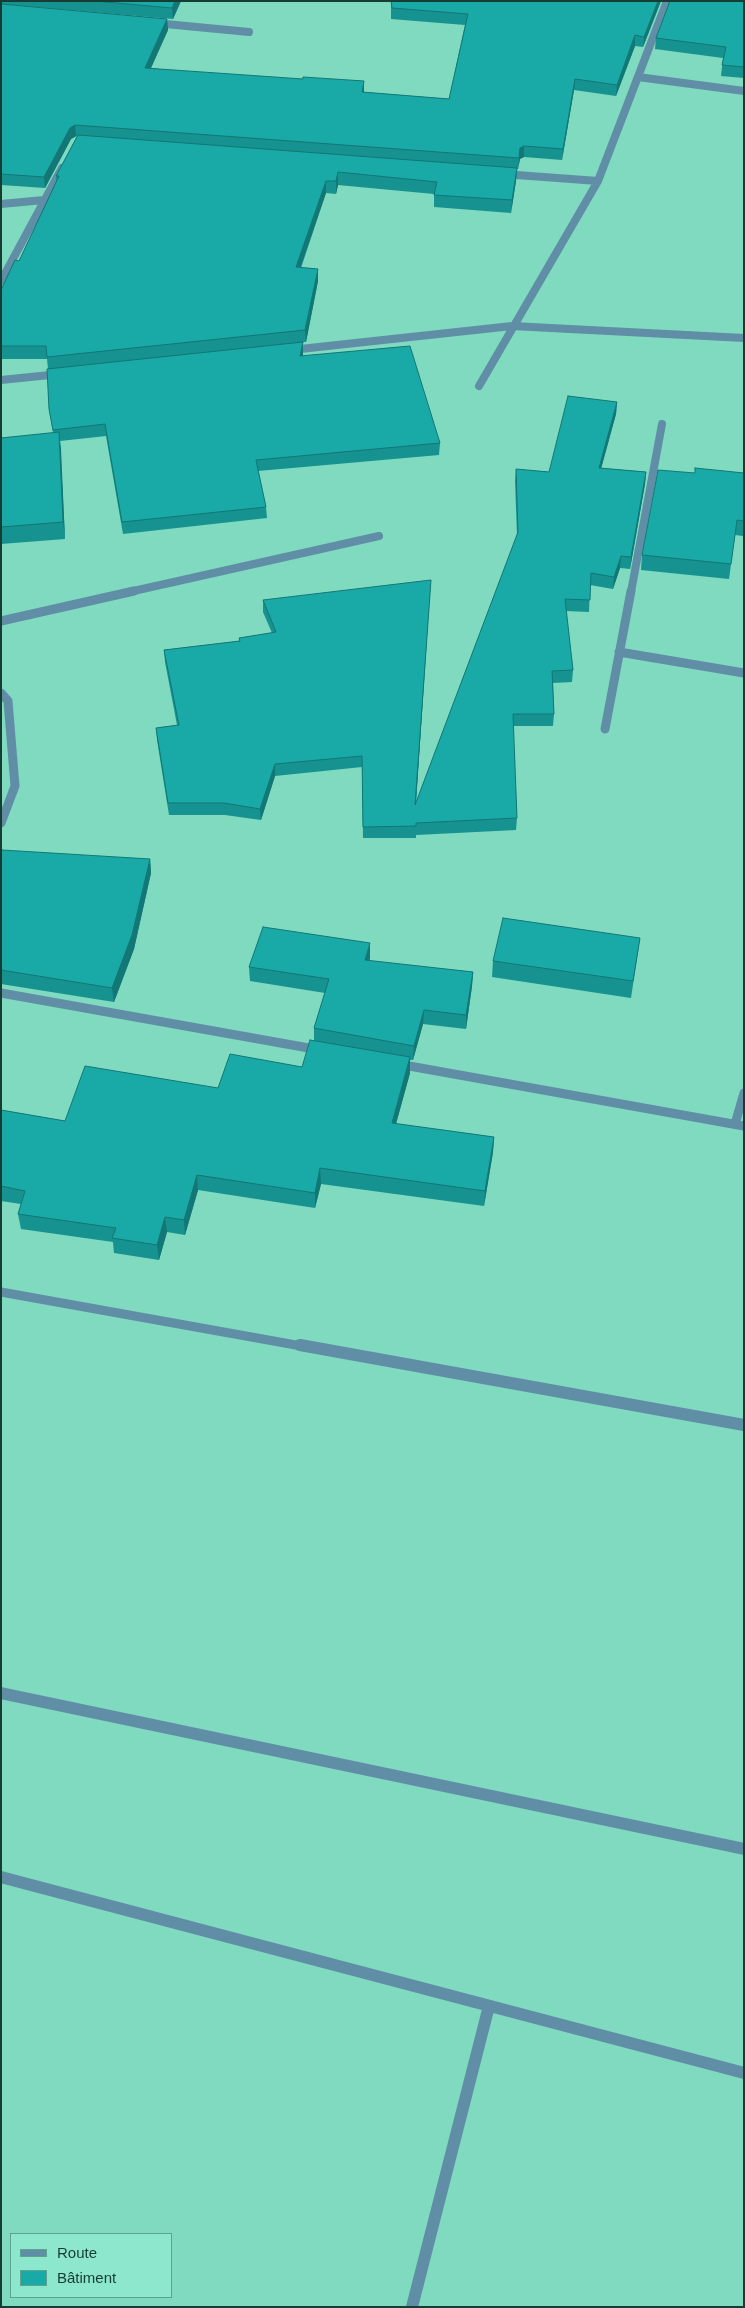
<!DOCTYPE html>
<html>
<head>
<meta charset="utf-8">
<style>
  body { margin:0 }
  #map { position:relative; width:745px; height:2308px; overflow:hidden; background:#7fdabf; font-family:Arial,sans-serif }
  canvas { display:block }
  .frame { position:absolute; inset:0; border:2px solid #163d32; pointer-events:none }
  .legend { position:absolute; left:10px; top:2233px; width:162px; height:65px; box-sizing:border-box; background:#8ce7cc; border:1px solid #5da38e; margin:0; padding:6px 9px; list-style:none; font-size:15px; color:#163d32 }
  .legend li { display:flex; align-items:center; gap:10px; height:25px }
  .legend b { width:25px; border:1px solid #5da38e }
</style>
</head>
<body>
<div id="map">
<canvas width="745" height="2308"></canvas>
<div class="frame"></div>
<ul class="legend">
<li><b style="height:6px;background:#608ea6"></b>Route</li>
<li><b style="height:14px;background:#19aaa7"></b>Bâtiment</li>
</ul>
</div>
<script>
const ctx = document.querySelector('canvas').getContext('2d');
ctx.lineJoin = 'round';
function poly(rows) {
  const path = new Path2D();
  for (const r of rows) {
    path.moveTo(r[0], r[1]);
    for (let i = 2; i < r.length; i += 2) path.lineTo(r[i], r[i + 1]);
  }
  return path;
}
function stroke(path, color, width, dash) {
  ctx.strokeStyle = color;
  ctx.lineWidth = width;
  ctx.lineCap = dash ? 'butt' : 'round';
  ctx.setLineDash(dash || []);
  ctx.stroke(path);
}
function paint(path, color) {
  ctx.fillStyle = color;
  ctx.fill(path, 'evenodd');
}
const streetFar2 = poly([
  [155,23,249,32],
  [638,77,744,91],
  [503,174,598,181],
  [1,204,44,200],
  [1,281,62,168],
  [291,350,512,326,744,338],
  [1,380,60,374],
  [479,386,598,181,667,1],
  [129,592,379,536],
  [631,592,662,424]
]);
const streetFar1 = poly([
  [1,621,134,591],
  [619,652,744,673],
  [1,693,8,701,15,786,1,823],
  [605,729,631,591],
  [1,993,320,1050],
  [398,1064,744,1126],
  [735,1124,744,1093],
  [1,1292,307,1347]
]);
const street = poly([
  [300,1345,744,1425],
  [1,1693,744,1849],
  [1,1877,744,2073],
  [412,2307,489,2006]
]);
const wall = poly([
  [1,1,181,1,173,19,1,4],
  [391,1,661,1,643,47,635,46,616,96,574,90,562,160,524,157,520,159,518,169,517,169,516,181,511,213,434,207,434,194,338,185,336,194,326,193,301,268,318,269,318,281,306,342,303,342,303,356,440,443,439,455,258,471,266,507,267,518,123,534,106,436,60,441,65,539,1,544,1,438,53,433,49,409,48,369,47,359,1,359,1,290,19,261,56,182,56,176,77,136,71,139,45,188,1,185,1,4,167,19,168,30,151,68,364,92,449,99,465,25,391,19],
  [744,1,744,78,721,76,723,58,655,49,656,38],
  [617,402,616,414,601,468,646,472,645,484,630,569,620,568,613,589,590,585,589,612,566,611,573,670,572,682,553,683,554,714,553,726,513,726,517,818,516,830,416,835,416,838,363,838,362,767,275,776,261,820,225,815,169,815,157,740,156,728,177,725,165,662,164,650,239,641,239,638,272,633,263,612,263,600,430,592,416,803,517,535,515,481,516,469,549,472],
  [695,473,744,473,744,529,743,536,735,535,729,579,641,570,642,555],
  [1,854,150,859,151,873,134,949,114,1002,1,984],
  [640,938,631,998,492,977,493,961],
  [370,958,369,961,473,972,472,986,466,1029,423,1024,413,1060,410,1060,410,1073,396,1124,494,1137,493,1152,484,1206,321,1184,315,1208,198,1190,185,1235,167,1232,159,1260,114,1253,113,1242,21,1229,18,1214,21,1204,1,1201,1,1110,65,1121,218,1088,302,1067,314,1040,314,1028,325,993,250,981,249,967]
]);
const shadedWall = poly([
  [175,1,181,1,173,19,172,8],
  [658,1,661,1,643,47,644,37],
  [167,19,168,30,146,79,145,68],
  [635,35,635,46,616,96,617,85],
  [575,79,574,90,562,160,563,149],
  [364,81,364,92,362,92],
  [75,125,76,136,71,139,45,188,44,177,70,128],
  [524,146,524,157,520,159,518,169,520,148],
  [517,168,516,181,511,213,512,200],
  [338,172,338,185,336,194,336,181],
  [326,181,326,193,296,280,296,267],
  [318,269,318,281,306,342,305,330],
  [303,342,303,354,300,368,300,356],
  [617,402,616,414,598,480,599,468],
  [59,432,61,449,65,539,63,522],
  [646,472,645,484,630,569,631,557],
  [621,556,620,568,613,589,614,577],
  [431,580,430,592,415,817,415,805],
  [275,764,275,776,261,820,260,809],
  [150,859,151,873,134,949,114,1002,112,988],
  [370,943,370,958,365,975,365,960],
  [473,972,472,986,466,1029,466,1015],
  [424,1010,423,1024,413,1060,414,1046],
  [410,1057,410,1073,392,1138,392,1123],
  [494,1137,493,1152,484,1206,485,1191],
  [320,1168,321,1184,315,1208,315,1193],
  [197,1175,198,1190,185,1235,184,1220],
  [165,1217,167,1232,159,1260,157,1245]
]);
const building = poly([
  [95,1,175,1,172,8,95,1],
  [391,1,658,1,644,37,635,35,617,85,575,79,563,149,524,146,520,148,519,158,75,125,70,128,44,177,1,174,1,4,167,19,145,68,303,79,303,77,364,81,362,92,449,99,468,14,392,8,391,1],
  [670,1,744,1,744,67,722,65,726,47,656,38,670,1],
  [78,135,517,168,512,200,434,195,437,182,338,172,336,181,326,181,296,267,318,269,305,330,47,357,46,346,1,346,1,290,15,260,19,261,59,176,56,176,78,135],
  [303,342,300,356,410,346,440,443,256,460,266,507,122,522,105,424,53,430,49,409,47,369,303,342],
  [568,396,617,402,599,468,646,472,631,557,621,556,614,577,591,573,590,600,565,599,573,670,552,671,554,714,513,714,517,818,416,823,416,826,363,827,362,756,275,764,260,809,224,803,168,803,156,728,179,725,164,650,240,641,239,638,276,632,263,600,431,580,415,805,518,532,516,469,549,472,568,396],
  [59,432,63,522,1,527,1,438,59,432],
  [695,468,744,473,744,521,737,520,731,564,642,555,658,470,695,473,695,468],
  [2,850,150,859,132,935,112,988,1,970,1,854,2,850],
  [503,918,640,938,633,981,493,961,503,918],
  [263,927,370,943,365,960,473,972,466,1015,424,1010,414,1046,314,1028,329,979,249,967,263,927],
  [310,1040,410,1057,392,1123,494,1137,485,1191,320,1168,315,1193,197,1175,184,1220,165,1217,157,1245,112,1238,116,1228,18,1214,25,1191,1,1186,1,1110,65,1121,85,1066,218,1088,230,1054,302,1067,310,1040]
]);
stroke(streetFar2, '#608ea6', 8);
stroke(streetFar1, '#608ea6', 9);
stroke(street, '#608ea6', 12);
paint(wall, '#169290');
paint(shadedWall, '#127775');
paint(building, '#19aaa7');
stroke(building, '#127775', 1);
</script>
</body>
</html>
